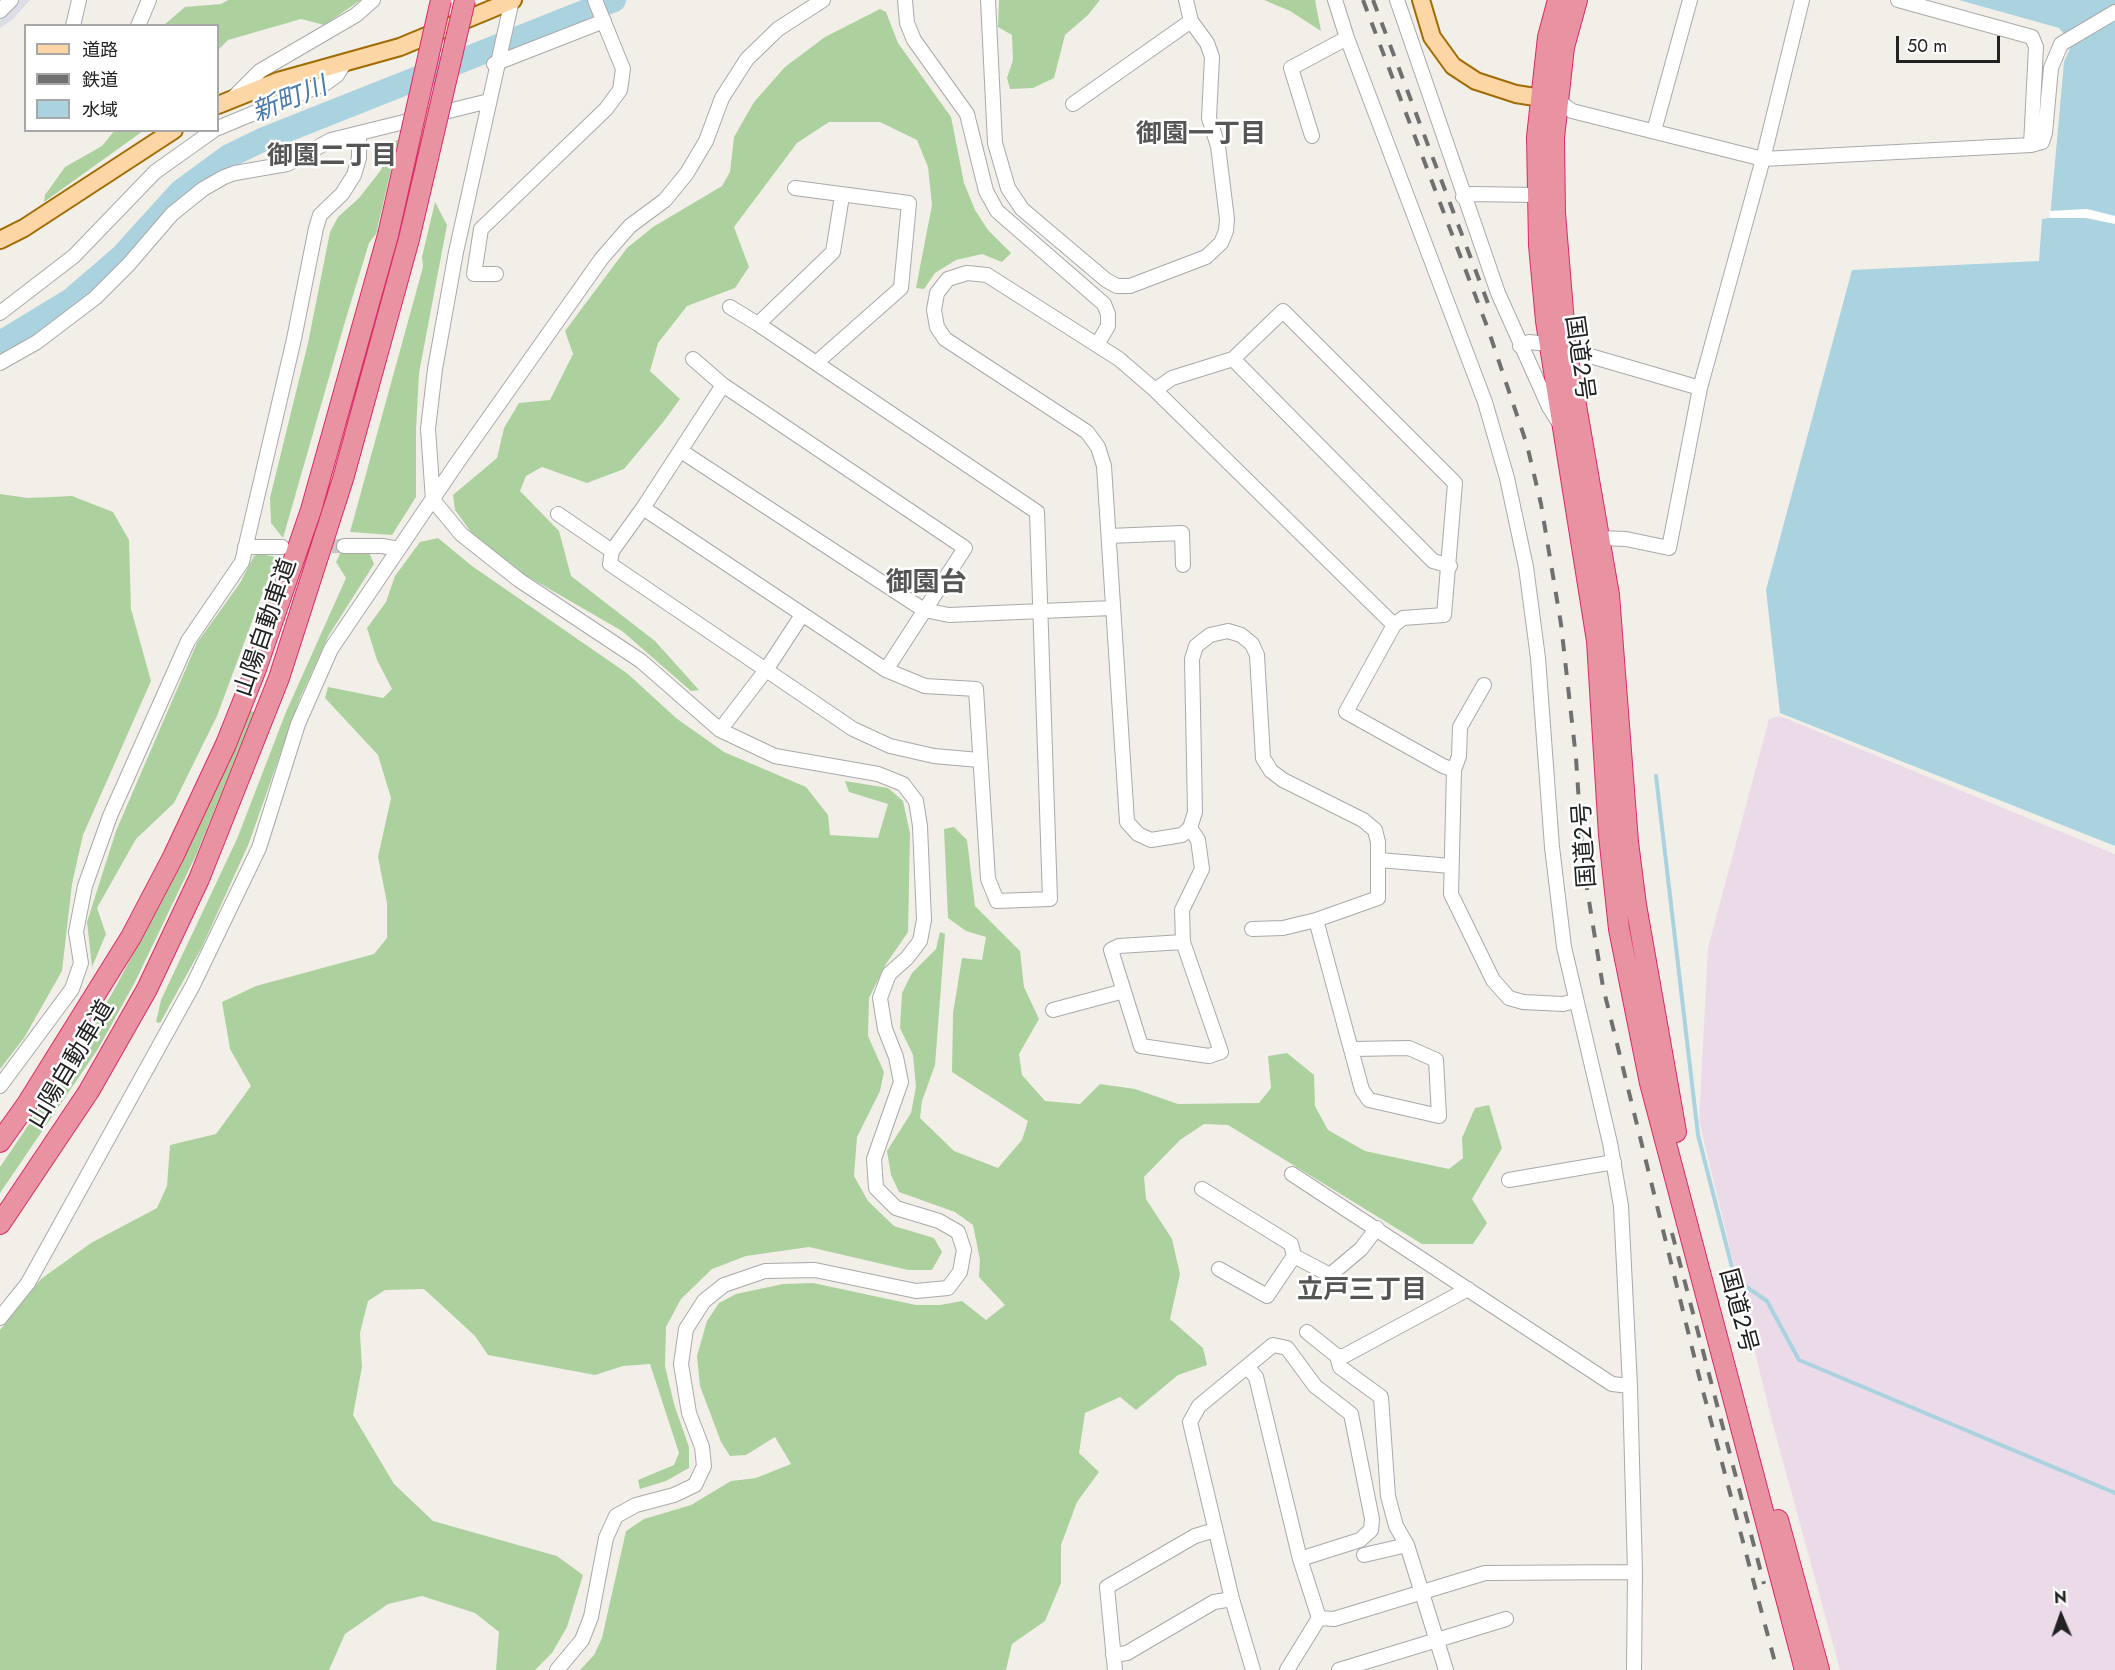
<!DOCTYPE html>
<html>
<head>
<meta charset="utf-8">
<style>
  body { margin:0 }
  #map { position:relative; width:2115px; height:1670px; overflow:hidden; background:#f2efe9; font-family:Jost,"Noto Sans JP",sans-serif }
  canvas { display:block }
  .legend { position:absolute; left:24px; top:24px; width:195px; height:108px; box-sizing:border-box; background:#fff; border:2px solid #a7a7a7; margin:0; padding:8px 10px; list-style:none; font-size:18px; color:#222 }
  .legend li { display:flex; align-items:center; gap:12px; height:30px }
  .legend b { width:30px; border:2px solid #a7a7a7 }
  .north { position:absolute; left:2031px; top:1586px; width:60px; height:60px; -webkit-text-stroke:4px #fff; paint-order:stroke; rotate:358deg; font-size:16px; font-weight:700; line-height:24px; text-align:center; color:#222 }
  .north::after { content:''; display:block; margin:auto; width:21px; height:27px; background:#222; clip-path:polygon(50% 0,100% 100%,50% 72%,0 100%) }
  .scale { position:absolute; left:1896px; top:36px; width:104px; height:27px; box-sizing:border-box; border:3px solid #222; border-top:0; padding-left:8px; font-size:18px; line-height:21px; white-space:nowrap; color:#222; -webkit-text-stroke:4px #fff; paint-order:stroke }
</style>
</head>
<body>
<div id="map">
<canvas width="2115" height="1670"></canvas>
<ul class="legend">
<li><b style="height:8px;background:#fcd6a4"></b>道路</li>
<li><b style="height:8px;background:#707070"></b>鉄道</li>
<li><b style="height:16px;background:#aad3df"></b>水域</li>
</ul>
<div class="north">N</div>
<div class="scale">50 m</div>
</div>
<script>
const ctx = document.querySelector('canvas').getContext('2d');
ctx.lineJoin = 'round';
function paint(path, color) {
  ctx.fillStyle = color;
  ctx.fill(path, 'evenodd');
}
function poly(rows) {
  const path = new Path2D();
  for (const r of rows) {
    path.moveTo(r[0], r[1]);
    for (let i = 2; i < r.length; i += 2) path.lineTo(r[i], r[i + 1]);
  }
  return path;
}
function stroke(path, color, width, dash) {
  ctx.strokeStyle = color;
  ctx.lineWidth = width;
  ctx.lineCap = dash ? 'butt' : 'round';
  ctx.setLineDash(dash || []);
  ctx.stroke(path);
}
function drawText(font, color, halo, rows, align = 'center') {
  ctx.font = font + ' Jost,"Noto Sans JP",sans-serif';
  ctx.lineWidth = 5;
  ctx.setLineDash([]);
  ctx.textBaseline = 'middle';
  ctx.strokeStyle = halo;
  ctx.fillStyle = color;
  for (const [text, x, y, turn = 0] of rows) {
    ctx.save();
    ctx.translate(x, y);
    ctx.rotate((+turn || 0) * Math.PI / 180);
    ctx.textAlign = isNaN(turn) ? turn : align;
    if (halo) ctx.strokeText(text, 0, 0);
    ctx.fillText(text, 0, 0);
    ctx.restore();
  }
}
const industrial = poly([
  [1780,716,2115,854,2115,1670,1840,1670,1770,1414,1699,1121,1708,948,1769,719]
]);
const forest = poly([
  [228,0,361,0,324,25,301,19,228,40,218,50,218,26,164,25,185,7,221,4],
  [999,0,1100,0,1088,15,1065,35,1054,78,1033,88,1010,89,1007,78,1013,60,1012,35,998,27],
  [1264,0,1315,0,1321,31,1290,11],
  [880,9,886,12,898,43,951,117,964,183,975,210,988,230,1011,253,1002,262,982,254,956,260,935,273,924,289,916,288,932,205,928,167,917,140,880,122,829,122,797,143,734,227,749,267,735,288,687,306,658,343,650,371,680,399,664,421,624,469,587,483,542,467,526,476,520,491,559,531,571,576,655,641,699,690,691,691,622,631,520,572,471,532,455,510,453,495,497,458,504,428,519,403,550,400,573,354,565,331,627,248,653,227,722,186,730,172,734,137,754,102,785,67,825,37],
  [115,130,143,131,44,202,45,195,65,167,102,146],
  [398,140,376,234,369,243,344,325,283,538,271,523,270,498,308,343,330,232,338,217,359,198,381,170,393,141],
  [435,202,447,225,419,373,416,430,416,497,392,535,350,532,423,267,422,257],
  [0,494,28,498,72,496,113,512,129,540,131,609,151,681,83,835,72,884,62,971,24,1038,0,1069],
  [438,538,472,566,628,674,676,718,724,752,806,787,828,815,830,835,878,838,888,804,849,792,845,781,888,788,903,801,910,833,908,932,886,964,869,998,868,1036,884,1072,880,1091,857,1137,854,1176,868,1201,894,1226,934,1238,942,1252,932,1270,908,1270,809,1247,746,1256,712,1269,681,1299,666,1327,665,1366,674,1404,689,1447,689,1468,666,1481,640,1489,638,1480,674,1465,679,1453,650,1364,623,1366,595,1375,488,1355,475,1336,424,1289,385,1290,368,1301,360,1333,362,1367,353,1415,394,1484,433,1521,557,1556,583,1575,567,1627,552,1653,535,1670,496,1670,499,1632,475,1613,422,1596,388,1604,345,1634,329,1670,0,1670,0,1330,41,1279,91,1243,157,1208,167,1186,170,1145,216,1134,251,1086,230,1049,222,1002,256,986,374,954,387,938,387,903,378,857,391,798,378,755,325,698,328,687,383,698,392,689,377,660,367,628,386,602,395,576,420,542],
  [341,552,369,552,374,564,329,635,300,698,249,843,202,947,160,1023,156,1022,161,1000,237,839,286,712,346,578,336,562],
  [260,554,276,557,217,716,174,803,136,839,97,908,106,934,92,967,87,922,116,831,197,643,240,583,254,556],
  [250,711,254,712,197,853,135,982,98,1049,0,1193,0,1167,76,1055,114,990,184,858],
  [954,827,967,840,975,906,1020,951,1024,987,1039,1019,1019,1054,1022,1075,1045,1101,1080,1104,1100,1084,1135,1089,1178,1104,1259,1103,1271,1088,1268,1056,1287,1053,1314,1075,1315,1106,1328,1130,1365,1151,1449,1169,1463,1158,1462,1138,1475,1108,1489,1105,1502,1148,1472,1199,1487,1223,1473,1244,1422,1244,1228,1125,1204,1124,1180,1140,1144,1177,1146,1199,1172,1239,1180,1274,1170,1319,1203,1348,1207,1365,1178,1375,1136,1410,1120,1397,1085,1413,1079,1453,1099,1472,1077,1502,1061,1545,1061,1583,1045,1621,1012,1644,1006,1670,580,1670,594,1655,602,1638,626,1531,644,1519,691,1505,731,1481,756,1478,791,1464,775,1437,746,1455,730,1456,721,1442,700,1386,697,1356,707,1321,719,1303,736,1294,783,1284,813,1283,916,1305,940,1305,962,1301,986,1320,1005,1305,979,1277,980,1260,973,1225,955,1212,899,1192,891,1175,887,1151,911,1113,916,1087,913,1055,900,1028,902,993,912,973,936,949,940,932,945,934,935,1065,922,1101,920,1118,954,1151,998,1168,1022,1140,1028,1121,952,1072,953,1013,962,958,982,960,986,937,966,931,948,918,944,829]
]);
const plaza = poly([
  [20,0,30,0,13,19,0,28,0,20]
]);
const water = poly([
  [1959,0,2115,0,2115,846,1780,713,1766,590,1852,270,2039,261,2042,219,2050,218,2064,62,2072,44,2059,28]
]);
const pier = poly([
  [2087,209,2115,216,2115,224,2086,218,2050,218,2050,211]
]);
const stream = poly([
  [1656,776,1698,1135,1735,1279,1767,1301,1799,1360,2115,1493]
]);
const river = poly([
  [0,343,71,300,122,256,180,192,229,156,262,140,614,0]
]);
const minorTunnel = poly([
  [290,547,344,546]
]);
const minor = poly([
  [512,0,456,252,435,369,428,429,433,500,461,534,519,580,641,661,720,730,775,756,878,774,903,784,916,801,920,826,924,920,920,941,907,958,889,974,880,998,885,1029,896,1057,901,1082,874,1159,876,1188,896,1208,939,1221,958,1232,964,1250,960,1272,948,1288,916,1291,815,1270,765,1271,724,1285,704,1301,686,1329,681,1364,689,1413,702,1447,704,1466,695,1485,674,1495,636,1505,616,1516,606,1538,591,1617,582,1640,557,1670],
  [905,0,907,23,914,40,967,114,986,191,997,211,1104,304,1108,314,1108,326,1097,345],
  [988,0,995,143,1008,188,1022,209,1106,280,1117,286,1130,286,1206,257,1221,243,1226,231,1227,219,1218,146,1209,118,1212,57,1207,43,1191,21,1073,104],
  [1186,0,1191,21],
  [1335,0,1347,38,1485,402,1507,478,1526,567,1538,658,1552,847,1564,947,1610,1143,1621,1206,1630,1386,1635,1572,1634,1670],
  [1397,0,1498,293,1549,407,1560,424],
  [1898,0,2032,37,2036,47,2031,145],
  [0,11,11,0],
  [73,26,79,0],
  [138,26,149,0],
  [494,64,604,21],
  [234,97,260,71,356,15,373,0],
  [1557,100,1572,111,1763,159,2031,145,2042,142,2045,133,2051,68,2061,44,2115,12],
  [218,128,326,83,337,75,345,62],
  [1654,131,1690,0],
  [1312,136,1291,68,1347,38],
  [795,188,909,203,901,288,816,363],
  [1463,197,1471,194,1536,195],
  [496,274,474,274,481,229,606,109,620,90,623,69,595,0],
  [0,313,74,256,155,172,214,130],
  [758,324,833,252,842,196],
  [1520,346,1529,342,1549,344,1700,388],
  [693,359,723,385,965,548,886,670],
  [1233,359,1433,561,1450,566],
  [0,363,37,342,95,298,129,264,172,214,203,189,224,177,235,173,287,164,331,140,489,101],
  [723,385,643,508,612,551,610,564,853,729,890,746,934,756,979,760],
  [1155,390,1172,378,1233,359,1283,311,1455,483,1444,615,1403,618,1394,625,1346,712,1443,766,1454,770],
  [681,451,924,610,949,615,1112,608],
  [643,508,886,670,925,686,976,689,988,879,997,901,1050,899,1037,512,758,324,730,307],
  [558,514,612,551],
  [1109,536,1182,533,1183,565],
  [1599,538,1626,539,1669,548,1700,388,1763,159,1802,0],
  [344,546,382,546,399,549],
  [245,547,282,547],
  [1484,685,1460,727,1459,756,1454,770,1451,894,1493,980,1509,998,1523,1002,1563,1004,1575,1001],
  [720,730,766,670,802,615],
  [1379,860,1451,866],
  [1316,920,1362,1090,1369,1100,1439,1116,1436,1060,1409,1048,1353,1049],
  [1252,929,1283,928,1316,920,1378,898,1378,842,1375,830,1363,820,1283,780,1271,771,1263,758,1257,655,1252,644,1241,635,1228,631,1210,635,1196,646,1192,659,1195,812,1190,828,1182,835,1151,840,1138,834,1127,822,1104,466,1098,447,1087,432,945,339,937,327,934,310,937,293,948,279,967,273,987,275,1119,359,1155,390,1394,625],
  [1183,942,1119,946,1111,950,1141,1046,1209,1056,1221,1052,1183,942,1182,910,1202,869,1198,840,1190,828],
  [1053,1010,1124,991],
  [0,1086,72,989,81,963,76,932,85,886,110,816,188,641,242,562,294,339,316,228,320,215,342,194,354,175,359,158,359,133],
  [1292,1174,1612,1384,1630,1386],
  [1509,1180,1614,1162],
  [1202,1189,1291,1244,1294,1256,1267,1296,1219,1269],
  [1294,1256,1330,1275,1361,1249,1377,1228],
  [0,1318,28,1283,193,985,259,848,298,724,331,649,457,463,602,258,630,226,665,200,687,173,706,141,722,98,747,59,778,29,823,0],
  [1307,1332,1337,1356,1344,1356,1468,1289],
  [1337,1356,1340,1367,1381,1397,1388,1496,1396,1526,1407,1545,1446,1670],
  [1247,1367,1256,1377,1300,1559,1319,1618,1334,1619,1485,1573,1635,1572],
  [1364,1555,1407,1545],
  [1113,1655,1127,1653,1214,1602,1232,1599],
  [1115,1670,1107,1587,1195,1536,1215,1530],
  [1253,1670,1232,1599,1190,1422,1199,1406,1273,1345,1287,1348,1315,1386,1351,1414,1372,1519,1371,1530,1360,1540,1300,1559],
  [1287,1670,1319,1618],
  [1339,1670,1506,1619]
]);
const major = poly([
  [1421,0,1432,37,1453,66,1476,81,1516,94,1554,100],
  [218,105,278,81,400,47,513,0],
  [0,240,24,228,174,130]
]);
const highway = poly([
  [1558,0,1548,37,1537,137,1539,245,1546,321,1597,641,1609,835,1619,929,1650,1083,1805,1670],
  [1577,0,1564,47,1554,138,1555,213,1566,348,1609,595,1628,842,1636,905,1676,1132],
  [0,1142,27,1104,131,937,173,857,226,744,256,669,311,510,388,235],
  [0,1224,89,1091,147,989,199,879,279,678,343,479,409,239],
  [1778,1520,1819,1670]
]);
const rail = poly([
  [1363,0,1488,329,1527,445,1541,504,1561,624,1576,758,1583,864,1603,987,1699,1376,1777,1670],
  [1373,0,1489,306],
  [1672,1233,1764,1584]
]);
const highwayBridge = poly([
  [388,235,441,0],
  [409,239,465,0]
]);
const streetNames = [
  ["国道2号",1578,358,82],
  ["山陽自動車道",267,628,-71],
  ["国道2号",1586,845,-94],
  ["山陽自動車道",72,1065,-59],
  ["国道2号",1737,1311,75]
];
const waterNames = [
  ["新町川",290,101,-22]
];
const neighbourhoodNames = [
  ["御園一丁目",1201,136],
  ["御園二丁目",332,158],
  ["立戸三丁目",1362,1292]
];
const quarterNames = [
  ["御園台",926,584]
];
paint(industrial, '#ebdbe8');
paint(forest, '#add19e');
paint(plaza, '#dddde8');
paint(water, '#aad3df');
paint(pier, '#fff');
stroke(stream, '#aad3df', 4);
stroke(river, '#aad3df', 24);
stroke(minorTunnel, '#c8c6c1', 14, [14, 7]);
stroke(minor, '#a9a9a9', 16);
stroke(major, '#a06b00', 20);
stroke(highway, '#dc2a67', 22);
stroke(minor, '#fff', 14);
stroke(major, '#fcd6a4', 16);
stroke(highway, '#e892a2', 20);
stroke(rail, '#707070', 4, [12, 12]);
stroke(highwayBridge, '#dc2a67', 22, []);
stroke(highwayBridge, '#e892a2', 20);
drawText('24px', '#222', '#fff', streetNames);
drawText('italic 26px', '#4a7aab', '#fff', waterNames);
drawText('bold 26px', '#555', '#fff', neighbourhoodNames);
drawText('bold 27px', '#555', '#fff', quarterNames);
</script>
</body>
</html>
